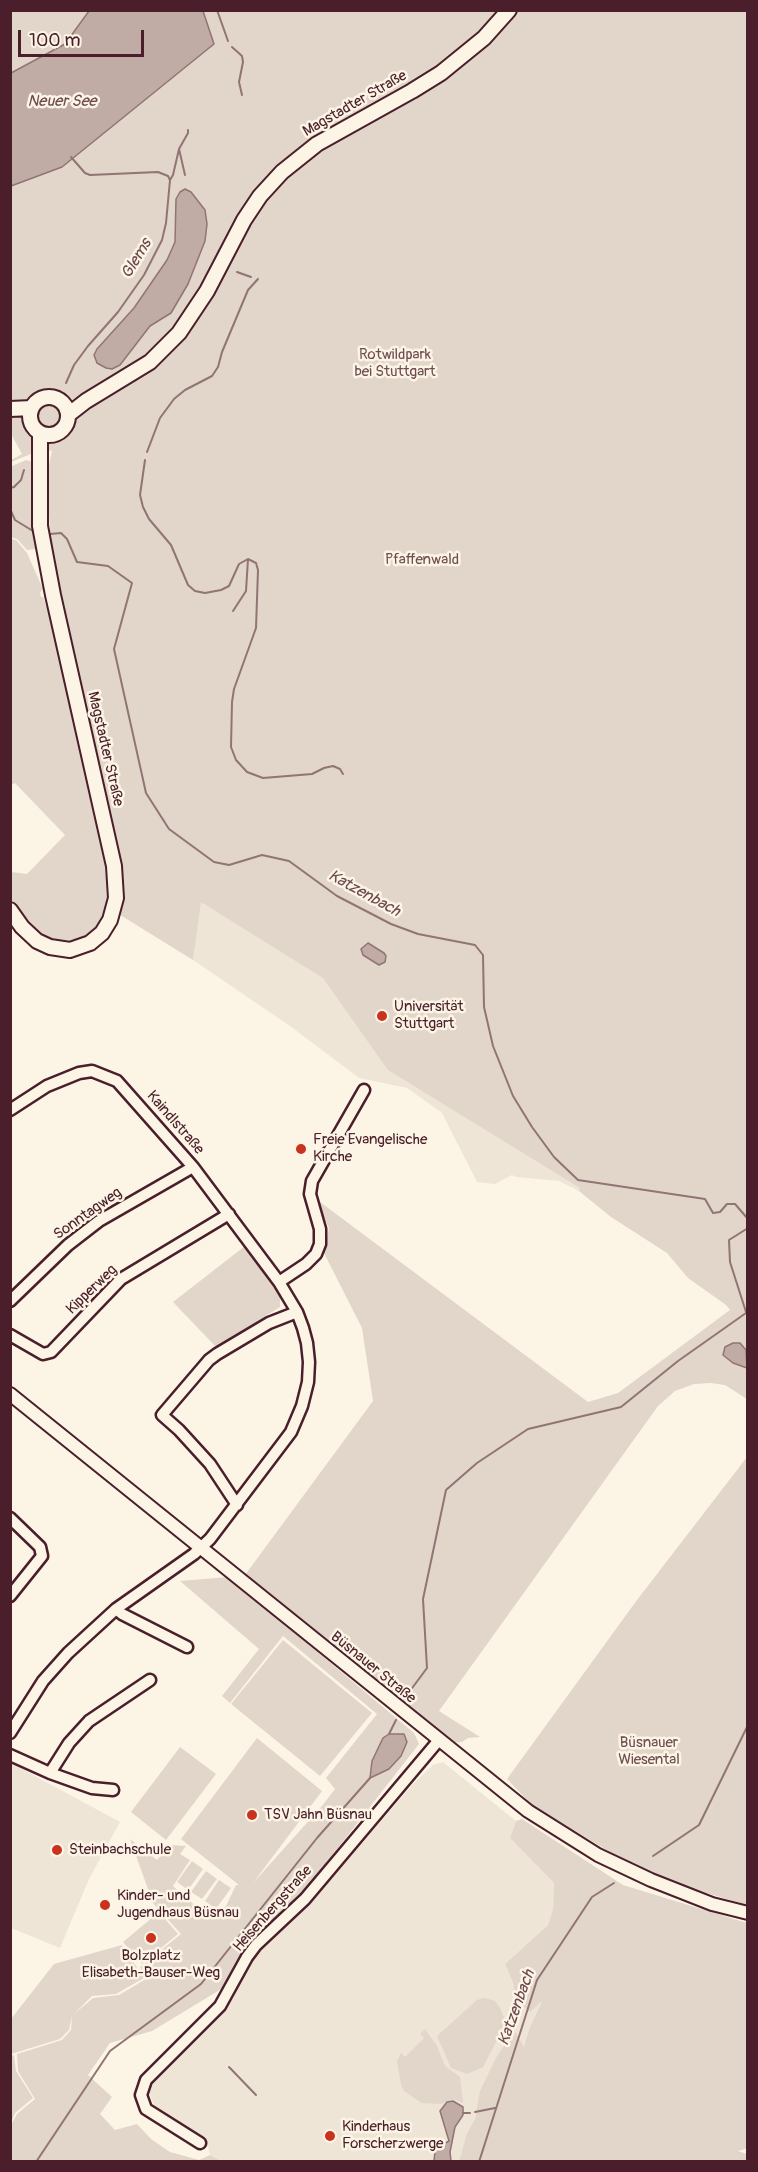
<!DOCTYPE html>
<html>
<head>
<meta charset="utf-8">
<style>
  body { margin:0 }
  #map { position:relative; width:758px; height:2172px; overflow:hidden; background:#fcf5e5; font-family:Pangolin,sans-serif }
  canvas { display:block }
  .frame { position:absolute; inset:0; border:12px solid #4a1f2b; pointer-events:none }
  .scale { position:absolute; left:18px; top:30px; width:126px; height:27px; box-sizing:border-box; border:3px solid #4a1f2b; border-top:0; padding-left:8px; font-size:18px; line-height:21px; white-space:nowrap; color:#4a1f2b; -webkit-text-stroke:4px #fcf5e5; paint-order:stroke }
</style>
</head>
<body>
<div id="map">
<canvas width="758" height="2172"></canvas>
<div class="frame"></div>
<div class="scale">100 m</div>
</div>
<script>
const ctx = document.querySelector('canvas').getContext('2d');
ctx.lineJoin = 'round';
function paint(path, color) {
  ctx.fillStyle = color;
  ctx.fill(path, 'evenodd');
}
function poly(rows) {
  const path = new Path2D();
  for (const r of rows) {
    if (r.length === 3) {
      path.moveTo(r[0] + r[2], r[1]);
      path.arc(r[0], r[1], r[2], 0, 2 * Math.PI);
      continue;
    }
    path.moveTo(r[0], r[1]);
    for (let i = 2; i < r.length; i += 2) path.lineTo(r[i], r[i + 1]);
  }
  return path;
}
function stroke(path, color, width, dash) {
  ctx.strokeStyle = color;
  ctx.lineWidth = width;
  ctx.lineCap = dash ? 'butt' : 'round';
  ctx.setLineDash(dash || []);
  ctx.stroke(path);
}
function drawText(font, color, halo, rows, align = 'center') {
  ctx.font = font + ' Pangolin,sans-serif';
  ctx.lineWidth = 5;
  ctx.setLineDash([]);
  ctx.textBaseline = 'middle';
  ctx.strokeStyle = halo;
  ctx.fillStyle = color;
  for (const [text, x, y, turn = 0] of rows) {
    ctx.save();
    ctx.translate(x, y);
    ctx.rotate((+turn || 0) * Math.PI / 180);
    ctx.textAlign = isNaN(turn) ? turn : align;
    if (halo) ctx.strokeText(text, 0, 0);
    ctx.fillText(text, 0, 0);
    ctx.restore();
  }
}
const built = poly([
  [210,829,599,1149,579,1191,559,1181,516,1177,512,1175,495,1184,477,1182,442,1113,407,1088,359,1078,290,1026,193,960],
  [443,1762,516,1821,510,1838,554,1883,553,1909,548,1925,505,1964,513,1983,516,2000,543,1998,529,2029,524,2048,514,2031,476,2111,475,2119,467,2133,459,2161,221,2161,210,2155,208,2147,169,2121,155,2107,148,2091,154,2079,234,1997,246,1969,266,1944,319,1893,413,1784,433,1765],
  [11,1763,120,1822,89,1879,60,1948,11,1928]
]);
const green = poly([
  [10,11,747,11,747,1399,725,1385,710,1383,694,1384,675,1391,658,1406,439,1711,480,1737,468,1738,462,1742,451,1743,245,1575,373,1401,362,1328,324,1253,329,1228,316,1199,588,1402,618,1393,730,1310,726,1305,688,1278,667,1253,611,1217,579,1191,580,1188,388,1070,323,978,201,902,193,960,117,913,122,874,120,862,51,553,47,474,52,451,35,447,31,454,11,462,11,460,22,454,10,432],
  [26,460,30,461,35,466,34,471,32,468,35,529,33,529,36,549,27,550,17,539,11,537,10,465,12,466],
  [11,539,16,540,27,553,43,589,40,593,41,597,43,597,46,606,53,612,109,867,110,900,104,918,89,936,72,943,50,941,40,936,32,929,11,899,11,872,27,874,65,835,15,783,11,785],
  [245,1246,280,1297,280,1307,216,1347,173,1302],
  [747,1457,747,1905,683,1886,615,1855,532,1805,507,1779,637,1600],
  [228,1577,414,1733,419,1744,309,1885,256,1936,236,1961,223,1988,152,2031,110,2043,88,2075,112,2097,100,2114,115,2130,137,2124,151,2139,170,2152,199,2160,210,2155,221,2161,11,2161,10,2127,17,2114,35,2099,18,2071,17,2054,62,2040,71,2030,72,2016,69,2030,60,2039,11,2054,11,2019,54,1964,122,1945,144,1978,116,1994,92,1996,74,2014,93,1998,119,1995,146,1979,140,1967,181,1934,153,1903,130,1839,157,1860,170,1845,186,1846,180,1854,190,1860,173,1886,199,1909,215,1914,226,1906,236,1885,239,1885,181,1839,257,1738,322,1791,253,1883,322,1806,335,1789,326,1778,377,1714,283,1636,230,1703,222,1696,259,1649,180,1581],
  [283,1640,372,1713,320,1776,231,1704],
  [180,1747,216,1774,166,1840,131,1812],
  [522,1819,623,1885,747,1923,748,2148,738,2151,747,2154,747,2161,459,2161,467,2133,475,2119,480,2091,496,2058,514,2030,524,2047,529,2029,542,2001,530,2012,516,2000,513,1983,505,1964,548,1925,553,1909,554,1883,510,1838,516,1821],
  [192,1861,203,1869,188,1890,177,1882],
  [206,1871,217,1879,202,1899,191,1892],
  [219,1880,231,1888,216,1909,205,1901],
  [159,1912,178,1934,142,1964,123,1942],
  [484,1998,495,2001,500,2008,506,2023,483,2067,467,2074,451,2068,437,2036,477,2000],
  [425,2029,437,2046,445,2066,460,2077,463,2103,453,2099,441,2104,422,2103,404,2091,401,2085,397,2061,401,2053,405,2057,424,2038,420,2034],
  [14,2055,16,2071,33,2098,15,2113,11,2123,11,2056]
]);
const water = poly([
  [89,11,203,11,214,44,62,167,11,186,11,73,65,44,89,11],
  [185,189,191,192,205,210,207,224,205,241,188,284,171,313,150,326,120,365,112,369,106,368,97,363,94,355,97,349,134,308,167,260,175,242,176,199,180,192,185,189],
  [368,943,384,953,386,956,385,962,379,965,363,955,361,949,368,943],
  [733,1343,740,1343,746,1350,747,1368,733,1363,723,1355,725,1347,733,1343],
  [389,1734,404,1734,407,1742,401,1756,389,1769,370,1778,372,1761,383,1738,389,1734],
  [453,2101,463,2107,463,2115,455,2127,450,2152,451,2161,434,2161,435,2151,438,2147,449,2141,440,2111,447,2102,453,2101]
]);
const stream = poly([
  [217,10,228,41],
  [232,47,242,56,243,62,239,82,242,95],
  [179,149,185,175],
  [71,157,85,173,90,175,158,172,168,176,170,180],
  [237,272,251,277],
  [66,383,74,365,88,346,118,312,144,275,162,240,166,223,170,180,173,175,179,149,188,133,188,130],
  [147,452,160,418,174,399,185,390,212,376,218,367,222,352,248,290,258,279],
  [145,460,140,495,143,507,149,519,171,545,188,585,195,591,205,593,221,590,229,586,239,564,248,559,256,563,258,570,256,628,234,689,232,702,231,747,236,760,247,772,263,778,312,774,324,768,333,766,340,769,343,774],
  [10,488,14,487,21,480,24,470],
  [10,500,11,511,15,520,33,531],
  [50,534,61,533,67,539,77,562,108,566,132,583,114,649,146,793,169,829,214,862,229,865,262,855,289,861,337,896,391,924,418,934,475,945,483,955,484,1007,493,1046,513,1096,532,1127,554,1157,578,1180,705,1199,713,1213,720,1212,727,1204,735,1204,748,1219],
  [233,611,246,591,248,559],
  [746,1312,730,1262,729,1240,748,1228],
  [404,1699,427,1668,423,1599,446,1490,477,1463,528,1429,621,1407,678,1361,746,1313],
  [389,1734,396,1720],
  [653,1856,699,1825,748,1725],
  [229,2067,256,2095],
  [475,2112,495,2108],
  [463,2113,470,2113],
  [36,2162,110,2051,201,1984,317,1838,370,1778],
  [479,2162,537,1980,592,1897,614,1883]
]);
const minor = poly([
  [10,1110,47,1086,79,1073,92,1071,117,1081,193,1167,279,1282,297,1312,303,1328,307,1343,309,1362,308,1382,302,1406,291,1432,210,1539,194,1554,116,1609,68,1653,43,1681,10,1733],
  [279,1282,306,1264,316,1254,320,1244,320,1229,310,1194,312,1181,364,1090],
  [10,1301,68,1245,99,1221,193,1167],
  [10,1335,43,1354,51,1352,121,1279,229,1214],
  [237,1505,210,1464,179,1430,162,1415,209,1360,217,1354,269,1323,297,1312],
  [10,1518,40,1547,42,1556,10,1596],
  [116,1609,122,1614,187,1647],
  [10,1755,50,1773,92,1788,113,1790],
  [50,1773,69,1743,89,1721,150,1680],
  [200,2143,146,2109,141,2095,146,2080,220,2006,247,1957,256,1945,305,1899,439,1740]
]);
const tertiary = poly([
  [10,1394,528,1811,598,1855,651,1880,712,1904,748,1913]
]);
const secondary = poly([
  [49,416,19],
  [10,409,32,408],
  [68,415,86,401,150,362,179,333,207,291,244,220,260,196,282,172,317,144,412,91,441,73,484,38,509,10],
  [10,910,22,927,37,941,50,947,70,950,90,943,102,933,110,920,116,898,114,866,53,595,40,526,40,433]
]);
const markers = [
  [382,1016,6,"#c8321e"],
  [301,1149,6,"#c8321e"],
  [252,1815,6,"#c8321e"],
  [57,1850,6,"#c8321e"],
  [105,1905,6,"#c8321e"],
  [151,1938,6,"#c8321e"],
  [330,2136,6,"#c8321e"]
];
const streetNames = [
  ["Magstadter Straße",355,104,-30],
  ["Magstadter Straße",105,749,77],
  ["Kaindlstraße",175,1123,49],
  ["Sonntagweg",88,1214,-35],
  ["Kipperweg",92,1290,-44],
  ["Büsnauer Straße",373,1668,39],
  ["Heisenbergstraße",273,1909,-48]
];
const parkNames = [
  ["Rotwildpark",395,355],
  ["bei Stuttgart",395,372],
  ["Pfaffenwald",422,560],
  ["Büsnauer",649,1743],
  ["Wiesental",649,1760]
];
const poiNames = [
  ["Universität",394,1007],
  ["Stuttgart",394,1024],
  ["Freie Evangelische",313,1140],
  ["Kirche",313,1157],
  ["TSV Jahn Büsnau",264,1815],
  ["Steinbachschule",69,1850],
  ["Kinder- und",117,1896],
  ["Jugendhaus Büsnau",117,1913],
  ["Bolzplatz",151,1956,"center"],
  ["Elisabeth-Bauser-Weg",151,1973,"center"],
  ["Kinderhaus",342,2127],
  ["Forscherzwerge",342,2144]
];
const waterNames = [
  ["Neuer See",62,102],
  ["Glems",137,259,-59],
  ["Katzenbach",364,894,29],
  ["Katzenbach",517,2008,-70]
];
paint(built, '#eee5d7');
paint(green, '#e2d5ca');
paint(water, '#c0aca5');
stroke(water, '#917474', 1.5);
stroke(stream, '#917474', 2);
stroke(minor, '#4a1f2b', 15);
stroke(tertiary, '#4a1f2b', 16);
stroke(secondary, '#4a1f2b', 18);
stroke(minor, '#fcf5e5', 10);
stroke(tertiary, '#fcf5e5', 12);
stroke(secondary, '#fcf5e5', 14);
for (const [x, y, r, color] of markers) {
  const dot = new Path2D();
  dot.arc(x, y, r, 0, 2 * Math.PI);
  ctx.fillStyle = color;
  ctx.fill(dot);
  stroke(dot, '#fcf5e5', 2);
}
drawText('15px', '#4a1f2b', '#fcf5e5', streetNames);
drawText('15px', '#704c53', '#fcf5e5', parkNames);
drawText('15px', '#4a1f2b', '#fcf5e5', poiNames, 'left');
drawText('italic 16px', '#6d4950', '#fcf5e5', waterNames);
</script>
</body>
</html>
